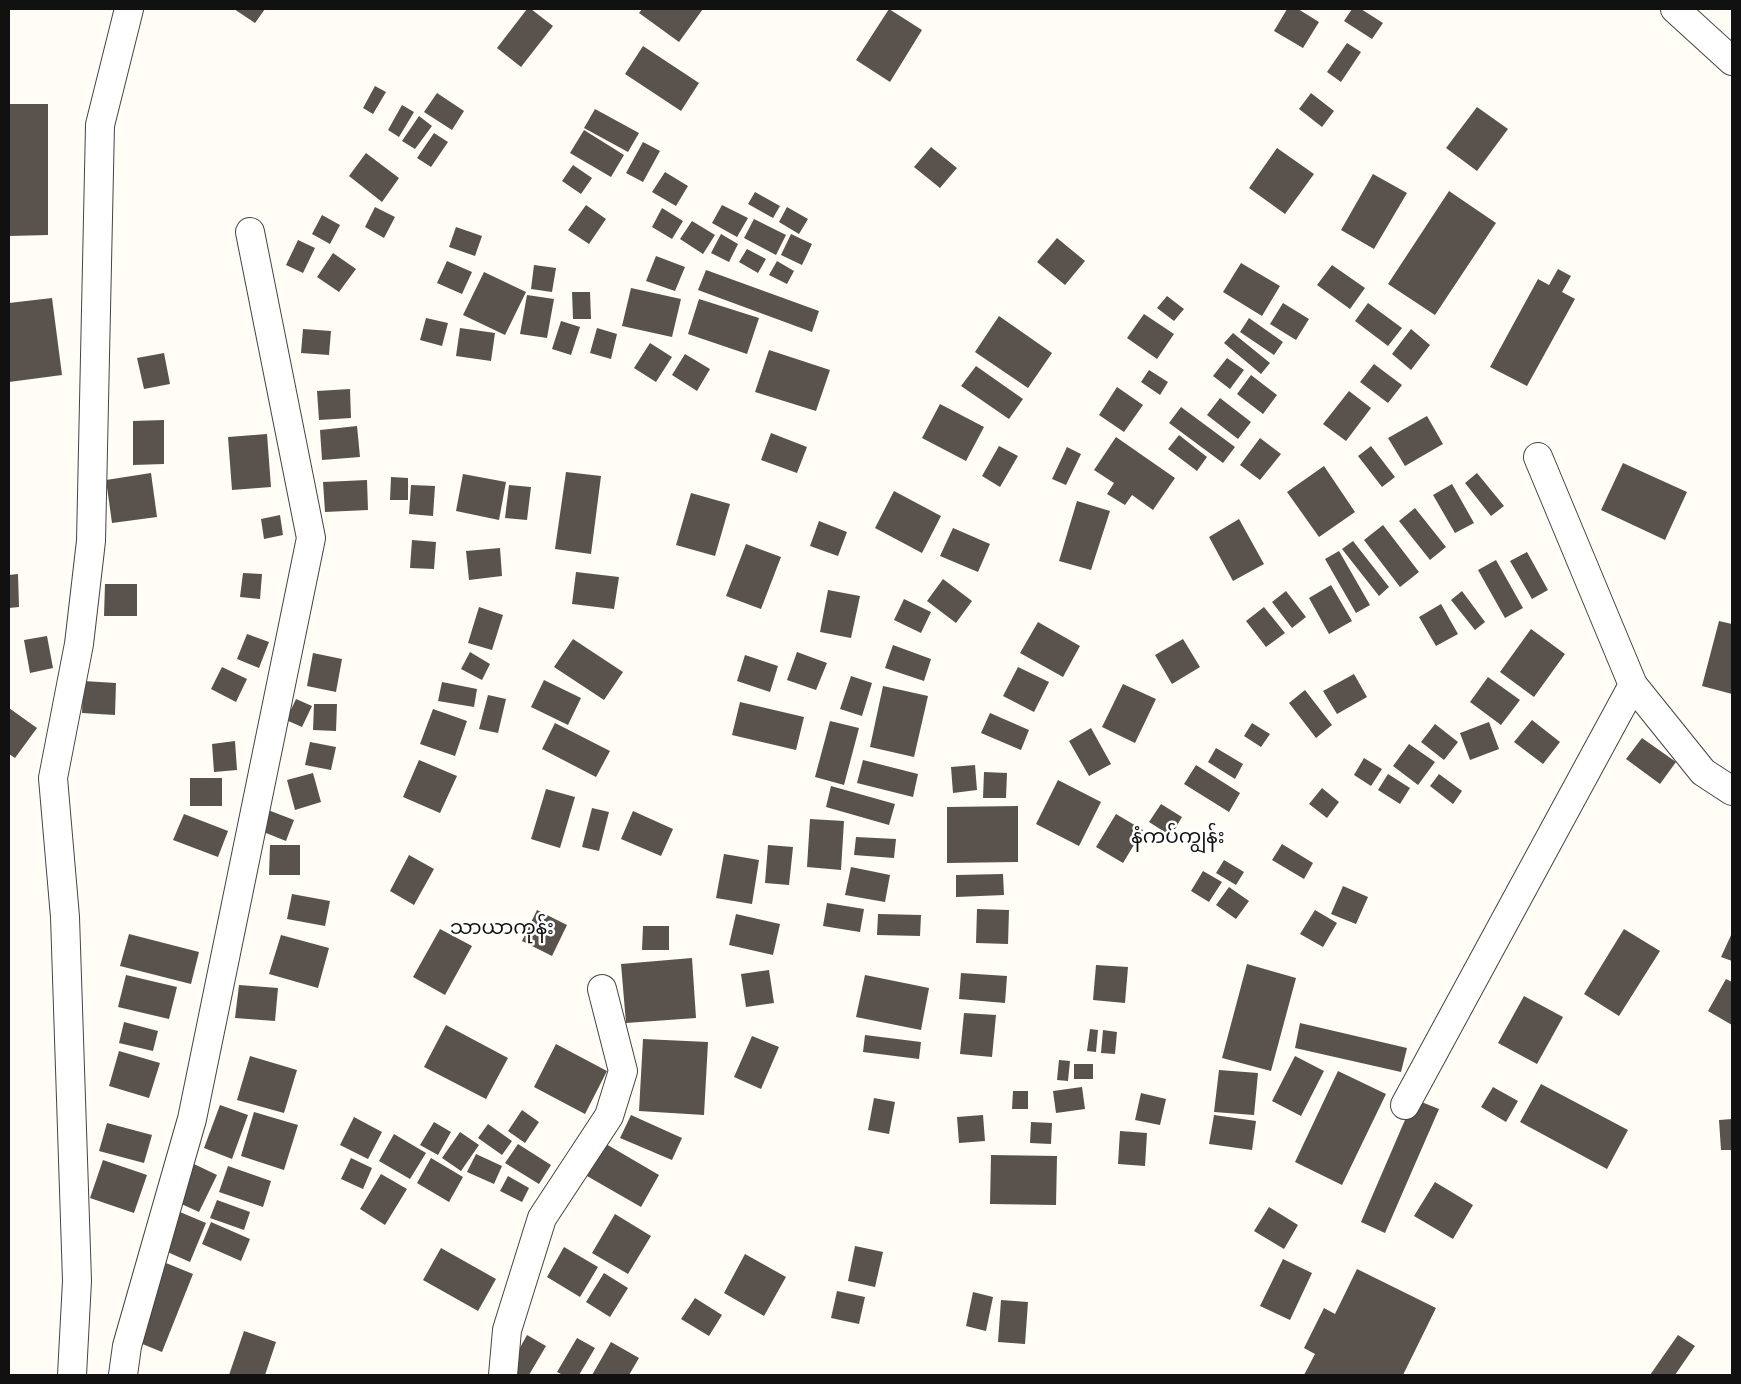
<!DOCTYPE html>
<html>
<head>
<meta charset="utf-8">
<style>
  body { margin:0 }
  #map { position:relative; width:1741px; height:1384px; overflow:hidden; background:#fffdf5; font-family:"Source Serif 4",serif }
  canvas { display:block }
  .frame { position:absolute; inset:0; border:10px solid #111; pointer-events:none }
</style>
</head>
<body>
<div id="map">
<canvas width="1741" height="1384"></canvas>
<div class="frame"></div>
</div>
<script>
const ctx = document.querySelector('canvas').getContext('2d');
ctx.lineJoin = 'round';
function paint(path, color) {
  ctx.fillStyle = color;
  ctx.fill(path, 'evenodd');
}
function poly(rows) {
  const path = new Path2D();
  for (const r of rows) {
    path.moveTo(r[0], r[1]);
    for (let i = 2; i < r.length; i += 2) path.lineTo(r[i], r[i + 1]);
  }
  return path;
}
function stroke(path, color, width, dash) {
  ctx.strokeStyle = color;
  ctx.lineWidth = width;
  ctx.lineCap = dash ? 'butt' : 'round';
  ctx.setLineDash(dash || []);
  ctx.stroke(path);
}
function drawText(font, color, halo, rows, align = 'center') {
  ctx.font = font + ' "Source Serif 4","Noto Sans Myanmar",serif';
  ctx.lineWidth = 5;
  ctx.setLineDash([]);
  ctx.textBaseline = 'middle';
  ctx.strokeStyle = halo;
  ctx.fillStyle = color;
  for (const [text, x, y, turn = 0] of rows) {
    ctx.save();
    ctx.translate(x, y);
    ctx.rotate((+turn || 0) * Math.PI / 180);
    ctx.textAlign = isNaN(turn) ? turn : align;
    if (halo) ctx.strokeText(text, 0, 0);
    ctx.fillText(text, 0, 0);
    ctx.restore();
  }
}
const building = poly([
  [234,9,265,9,255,23],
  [527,9,531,9,553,26,521,67,497,48],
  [642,9,703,9,679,42,639,13],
  [889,9,922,30,890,82,856,60],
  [1287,9,1298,9,1319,22,1303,48,1274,31],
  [1352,9,1361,9,1383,23,1372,39,1344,21],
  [1347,43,1361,52,1341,82,1327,72],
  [643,46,699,83,681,111,625,74],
  [375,86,386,92,373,114,363,108],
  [437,93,464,111,452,130,424,112],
  [1311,93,1334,111,1322,127,1299,109],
  [9,104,48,104,48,235,9,236],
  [402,105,414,112,399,137,388,130],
  [1477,107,1508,129,1477,171,1446,148],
  [595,109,639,133,628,152,584,128],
  [419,116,432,126,415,149,402,141],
  [584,130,624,155,611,177,570,153],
  [434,133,448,142,431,167,417,158],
  [643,142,660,151,643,182,626,173],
  [931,147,957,168,940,188,914,167],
  [1277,148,1314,174,1285,214,1249,188],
  [366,153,399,178,382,202,349,176],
  [573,165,592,178,581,194,562,181],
  [665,172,688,186,676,206,652,192],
  [1373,174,1407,193,1374,249,1341,230],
  [1449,191,1496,223,1435,315,1388,284],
  [755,192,780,206,773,218,748,204],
  [586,205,606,219,589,244,568,230],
  [722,205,748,218,737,237,712,223],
  [375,207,395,217,384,238,365,227],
  [787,207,808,219,799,234,779,222],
  [662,208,683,221,672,239,652,227],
  [322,215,340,225,330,244,312,234],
  [754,219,786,235,776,255,744,238],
  [692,221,715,235,703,254,680,239],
  [456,227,482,236,475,256,449,247],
  [721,234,738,244,729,262,711,253],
  [791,234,812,244,802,265,781,255],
  [1057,238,1085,261,1065,285,1037,262],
  [298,240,315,248,303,273,286,265],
  [747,249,766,259,758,273,739,262],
  [333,253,356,269,339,292,317,277],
  [656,256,685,267,675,291,646,281],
  [447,261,472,272,462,294,437,283],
  [777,261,794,271,787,284,769,275],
  [1241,263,1280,286,1262,316,1223,292],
  [534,265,556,268,552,292,531,289],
  [1332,265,1365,288,1350,309,1317,285],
  [1558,269,1571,276,1562,292,1575,299,1527,386,1490,367,1538,279,1549,285],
  [706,270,819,311,812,332,698,290],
  [484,272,526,292,505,335,463,315],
  [631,288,681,299,672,337,622,326],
  [572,292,590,292,591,319,573,319],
  [527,295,554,299,547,338,520,334],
  [1167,296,1184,309,1174,321,1157,308],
  [52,298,62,375,9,382,9,303],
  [699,299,759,318,747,354,688,334],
  [1283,303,1309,319,1296,340,1270,324],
  [1368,303,1402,328,1388,346,1355,321],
  [1144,314,1174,334,1157,359,1127,338],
  [999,316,1052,353,1028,388,975,352],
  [426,318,448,323,442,346,420,340],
  [1249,318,1283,342,1274,355,1240,332],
  [561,321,580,327,571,355,552,349],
  [460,328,495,333,491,361,456,356],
  [597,328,617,334,611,359,590,353],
  [303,329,331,331,329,355,301,353],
  [1411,329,1430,345,1411,370,1392,354],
  [1233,333,1270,363,1261,374,1224,343],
  [650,343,672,357,656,382,634,368],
  [769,350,830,370,816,411,755,392],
  [164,353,170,384,144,389,137,358],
  [685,354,710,369,697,391,672,375],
  [1227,358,1244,370,1230,389,1213,376],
  [1374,364,1402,385,1388,403,1360,382],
  [976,366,1023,399,1009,419,961,386],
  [1149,370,1168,382,1160,395,1141,382],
  [1251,375,1277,395,1263,414,1237,394],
  [1117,387,1143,405,1124,432,1099,415],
  [350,389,351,418,319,420,317,391],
  [1349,391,1371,408,1346,441,1323,424],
  [1220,398,1251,422,1238,439,1207,415],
  [940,404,984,427,966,461,922,438],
  [1181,407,1235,447,1223,463,1169,423],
  [1427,416,1443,444,1405,466,1388,438],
  [164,420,164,464,133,465,133,421],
  [357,426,360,457,322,460,320,430],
  [771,433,807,447,797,473,761,460],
  [267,434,271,487,232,490,228,437],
  [1179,435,1207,457,1197,471,1168,449],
  [1116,437,1175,478,1153,510,1132,495,1125,505,1107,494,1114,483,1094,470],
  [1260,438,1281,454,1260,480,1240,465],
  [999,446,1018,456,1000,487,982,476],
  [1371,446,1395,477,1382,487,1358,456],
  [1067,447,1081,454,1066,485,1052,479],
  [1623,463,1687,492,1665,540,1601,510],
  [1324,466,1355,512,1319,537,1287,492],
  [566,472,601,476,591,554,555,549],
  [151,473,157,517,112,523,106,480],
  [1477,473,1504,506,1491,516,1465,483],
  [463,474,506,482,499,520,456,511],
  [391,477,408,478,408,500,390,500],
  [367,480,368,510,325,512,323,482],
  [1452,484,1474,523,1455,533,1433,495],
  [411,485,435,486,433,516,409,514],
  [509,485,531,487,527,520,505,518],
  [894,491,941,516,922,553,875,528],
  [691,493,730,504,715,556,676,545],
  [1077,501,1110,511,1091,570,1059,561],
  [1415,508,1446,547,1430,560,1399,521],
  [280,515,283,535,264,539,261,519],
  [1239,519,1264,564,1233,581,1209,537],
  [819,521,847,532,838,556,810,546],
  [1383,525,1419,572,1400,587,1364,540],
  [953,528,990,544,978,572,940,556],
  [412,540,436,542,434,569,410,568],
  [1353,541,1389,587,1379,596,1342,549],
  [746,544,781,557,761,609,726,596],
  [500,548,502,576,469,580,466,551],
  [1339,551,1370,605,1356,613,1325,559],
  [1527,552,1548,590,1532,599,1510,561],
  [1496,560,1523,608,1505,618,1478,570],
  [576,572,619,577,614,609,572,604],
  [243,573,262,574,260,599,240,597],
  [18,574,19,607,9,608,9,575],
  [943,579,972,601,956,623,927,601],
  [105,584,137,584,137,616,104,616],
  [1331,585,1352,621,1329,634,1309,598],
  [828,590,860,596,851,638,820,632],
  [1286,591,1306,617,1292,628,1272,602],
  [1462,591,1485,622,1475,630,1451,600],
  [904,599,931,612,921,633,894,620],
  [1441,604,1458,634,1436,646,1419,617],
  [479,607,503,615,492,650,468,643],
  [1264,607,1285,633,1266,647,1246,621],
  [1719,621,1732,624,1732,694,1702,686],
  [1038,622,1080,646,1063,677,1020,653],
  [1531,629,1565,654,1534,697,1500,672],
  [247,634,269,642,259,668,237,659],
  [47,636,53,668,30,673,24,640],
  [573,639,623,672,604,700,554,667],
  [1183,639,1200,667,1172,684,1155,655],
  [893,645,931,659,924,681,885,668],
  [470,652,490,664,482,680,461,669],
  [797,652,827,663,816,690,787,680],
  [313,653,342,659,336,692,307,686],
  [745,655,778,666,770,692,737,681],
  [222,667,247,679,236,702,211,689],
  [1018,667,1049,682,1034,712,1003,696],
  [1354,674,1367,697,1337,714,1323,691],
  [851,676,872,683,862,716,840,709],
  [1488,677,1520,700,1501,725,1470,702],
  [544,680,581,698,568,725,531,707],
  [83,681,116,683,115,715,82,713],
  [442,682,477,689,474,707,438,701],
  [1123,684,1156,699,1135,743,1102,727],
  [883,686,928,696,914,757,870,747],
  [1305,690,1332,725,1316,738,1289,703],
  [488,695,506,699,498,733,479,729],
  [296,699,312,706,302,727,286,720],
  [740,702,804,717,796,750,732,735],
  [314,704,337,704,336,731,313,730],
  [9,708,37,728,15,758,9,754],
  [433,709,467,721,455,756,420,744],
  [990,713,1029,730,1021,750,981,733],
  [1532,720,1560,742,1543,764,1514,742],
  [830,721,859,728,844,785,815,777],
  [1489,722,1499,749,1470,760,1460,733],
  [555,723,610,751,596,777,542,749],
  [1252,723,1270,734,1261,747,1244,736],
  [1435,724,1458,742,1444,760,1421,742],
  [1091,728,1111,764,1089,776,1069,741],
  [1642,738,1676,762,1660,784,1626,759],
  [235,741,237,770,214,772,212,744],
  [310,742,336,747,331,770,305,765],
  [1409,744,1435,762,1418,785,1393,766],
  [1216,748,1243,764,1235,779,1208,762],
  [1364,758,1382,769,1371,786,1354,775],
  [419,760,457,776,440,813,403,797],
  [863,760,918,774,913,797,857,783],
  [975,765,977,790,953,793,951,767],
  [1196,765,1240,793,1229,812,1184,784],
  [984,772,1007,773,1006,798,983,798],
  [313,773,321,802,295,810,287,780],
  [1388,774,1410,788,1400,804,1378,790],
  [1439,774,1462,791,1453,804,1430,786],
  [190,778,222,778,222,806,190,806],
  [1058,780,1101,802,1079,846,1036,824],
  [831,786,895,804,889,825,826,807],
  [1322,788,1339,802,1327,818,1309,804],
  [546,789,575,797,560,848,531,839],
  [1161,804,1182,817,1171,836,1149,822],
  [1018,806,1018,862,947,863,947,807],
  [592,808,609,812,599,851,582,847],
  [268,810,294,820,286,841,261,831],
  [633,811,673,829,661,856,621,839],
  [184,814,228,831,218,857,173,840],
  [1116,814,1143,830,1123,863,1096,847],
  [810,819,844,821,841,870,807,867],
  [856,837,896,839,894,858,854,855],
  [1282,844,1313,863,1304,879,1272,860],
  [270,845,300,845,300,875,269,875],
  [768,845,793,847,789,885,765,883],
  [724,854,759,860,752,904,716,898],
  [409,855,434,869,414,905,390,891],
  [1224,860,1244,872,1236,885,1216,873],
  [851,867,890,875,885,902,845,895],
  [1203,871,1222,882,1209,902,1191,891],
  [1003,874,1004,895,956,897,956,875],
  [1343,886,1368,897,1356,924,1331,914],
  [1229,887,1249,901,1236,919,1216,905],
  [292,894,330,901,325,926,287,919],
  [827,903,864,909,860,932,823,926],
  [977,909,1009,910,1008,944,976,943],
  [537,910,567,925,552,956,522,941],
  [1315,910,1337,923,1323,947,1300,934],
  [736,914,780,924,773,955,729,945],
  [878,914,921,915,920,936,877,935],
  [643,926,669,926,669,950,642,950],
  [440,929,472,946,445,995,413,977],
  [1624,929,1660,951,1619,1016,1584,994],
  [1732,933,1732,961,1721,957],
  [129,934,199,952,191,984,120,966],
  [281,935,329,948,318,988,269,974],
  [692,958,696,1018,626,1023,621,964],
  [1247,964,1296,978,1271,1071,1222,1058],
  [1096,965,1128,967,1125,1003,1093,1000],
  [769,970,774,1003,746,1007,741,974],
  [961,973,1007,976,1005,1003,959,999],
  [126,975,177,987,169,1019,118,1007],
  [865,975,929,988,921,1030,856,1017],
  [1726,979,1732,982,1732,1025,1708,1011],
  [239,985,278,988,275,1021,235,1018],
  [1524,996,1563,1017,1537,1064,1498,1043],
  [964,1013,996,1015,992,1057,960,1054],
  [124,1022,158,1031,153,1051,119,1043],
  [1300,1023,1407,1048,1401,1072,1295,1048],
  [446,1025,508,1058,486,1099,424,1067],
  [1090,1029,1098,1030,1096,1052,1087,1051],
  [1103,1030,1117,1032,1115,1054,1101,1053],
  [865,1035,921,1042,919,1059,863,1052],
  [752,1036,779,1047,761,1089,734,1077],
  [643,1039,708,1042,704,1115,639,1111],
  [556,1044,607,1071,585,1114,534,1087],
  [119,1051,160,1063,149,1098,109,1086],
  [250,1056,297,1070,284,1113,237,1100],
  [1295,1056,1324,1071,1301,1116,1272,1101],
  [1059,1060,1070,1061,1068,1081,1057,1080],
  [1074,1064,1093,1064,1093,1079,1074,1079],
  [1219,1070,1258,1073,1254,1115,1214,1112],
  [1338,1071,1386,1094,1342,1185,1295,1162],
  [1541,1084,1628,1130,1607,1169,1520,1122],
  [1082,1087,1085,1109,1056,1113,1053,1091],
  [1493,1087,1518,1101,1506,1122,1481,1107],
  [1013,1091,1028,1091,1028,1109,1012,1109],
  [1141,1093,1166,1099,1160,1125,1135,1120],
  [874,1098,895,1102,889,1134,868,1130],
  [1414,1099,1439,1109,1385,1233,1361,1222],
  [220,1105,248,1115,232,1159,204,1148],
  [522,1110,539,1122,525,1143,508,1131],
  [254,1112,298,1125,284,1170,241,1156],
  [631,1115,682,1138,672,1160,620,1138],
  [983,1115,985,1141,959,1143,957,1117],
  [1214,1115,1256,1121,1252,1150,1209,1144],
  [354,1117,382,1132,368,1159,340,1145],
  [1732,1119,1732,1150,1721,1150,1719,1120],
  [434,1122,451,1132,438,1155,420,1145],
  [1031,1122,1052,1123,1051,1144,1030,1143],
  [107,1123,152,1135,144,1163,99,1151],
  [488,1124,512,1141,502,1155,478,1138],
  [1120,1131,1147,1133,1145,1166,1118,1164],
  [460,1132,479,1145,461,1171,442,1158],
  [394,1134,426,1153,410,1179,379,1161],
  [518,1144,551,1165,539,1184,505,1163],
  [606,1144,659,1175,641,1207,587,1176],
  [476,1154,502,1166,494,1184,467,1172],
  [991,1155,1057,1156,1056,1205,990,1204],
  [351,1158,372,1168,363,1189,341,1179],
  [431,1158,463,1177,449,1202,417,1183],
  [103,1160,147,1175,134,1213,90,1198],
  [194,1164,217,1175,199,1212,177,1202],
  [228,1166,271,1181,263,1207,219,1192],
  [381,1174,407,1189,385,1225,360,1209],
  [508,1176,529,1188,522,1202,500,1191],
  [1435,1182,1473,1205,1453,1239,1414,1216],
  [217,1200,250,1212,244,1230,210,1218],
  [1269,1207,1298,1225,1284,1249,1254,1231],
  [180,1212,206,1223,190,1262,163,1250],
  [615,1214,651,1236,628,1274,592,1253],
  [211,1222,250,1239,241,1261,202,1244],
  [855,1246,883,1252,875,1287,848,1281],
  [564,1247,598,1267,580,1297,547,1277],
  [441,1248,496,1279,478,1311,423,1280],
  [745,1254,786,1277,764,1316,724,1293],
  [1283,1259,1312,1273,1290,1320,1260,1306],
  [166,1263,193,1274,162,1352,135,1341],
  [1357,1269,1436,1308,1403,1375,1304,1375,1315,1354,1304,1348,1324,1308,1335,1314],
  [604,1273,628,1288,610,1317,586,1302],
  [837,1291,865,1297,859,1324,831,1318],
  [973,1292,993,1297,986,1331,966,1326],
  [695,1298,722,1315,709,1336,681,1319],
  [1001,1300,1028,1302,1025,1344,998,1342],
  [244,1331,276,1342,265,1375,229,1375],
  [527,1335,546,1346,529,1375,519,1375,508,1369],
  [1678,1335,1695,1346,1675,1375,1650,1375],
  [577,1338,595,1348,579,1375,563,1375,557,1372],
  [611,1342,639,1358,629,1375,592,1375]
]);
const minor = poly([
  [1675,9,1732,61],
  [1538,457,1633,685,1703,772,1732,791],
  [1405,1105,1633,685],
  [72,1375,77,1281,65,917,53,778,79,644,91,541,100,125,129,9],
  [123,1375,127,1346,192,1119,311,538,250,232],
  [503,1375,507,1330,542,1218,609,1116,623,1071,602,989]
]);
const quarterNames = [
  ["နံကပ်ကျွန်း",1178,838],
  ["သာယာကုန်း",502,929]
];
paint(building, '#5a524d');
stroke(minor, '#444', 30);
stroke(minor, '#fff', 28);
drawText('20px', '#111', '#fff', quarterNames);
</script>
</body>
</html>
